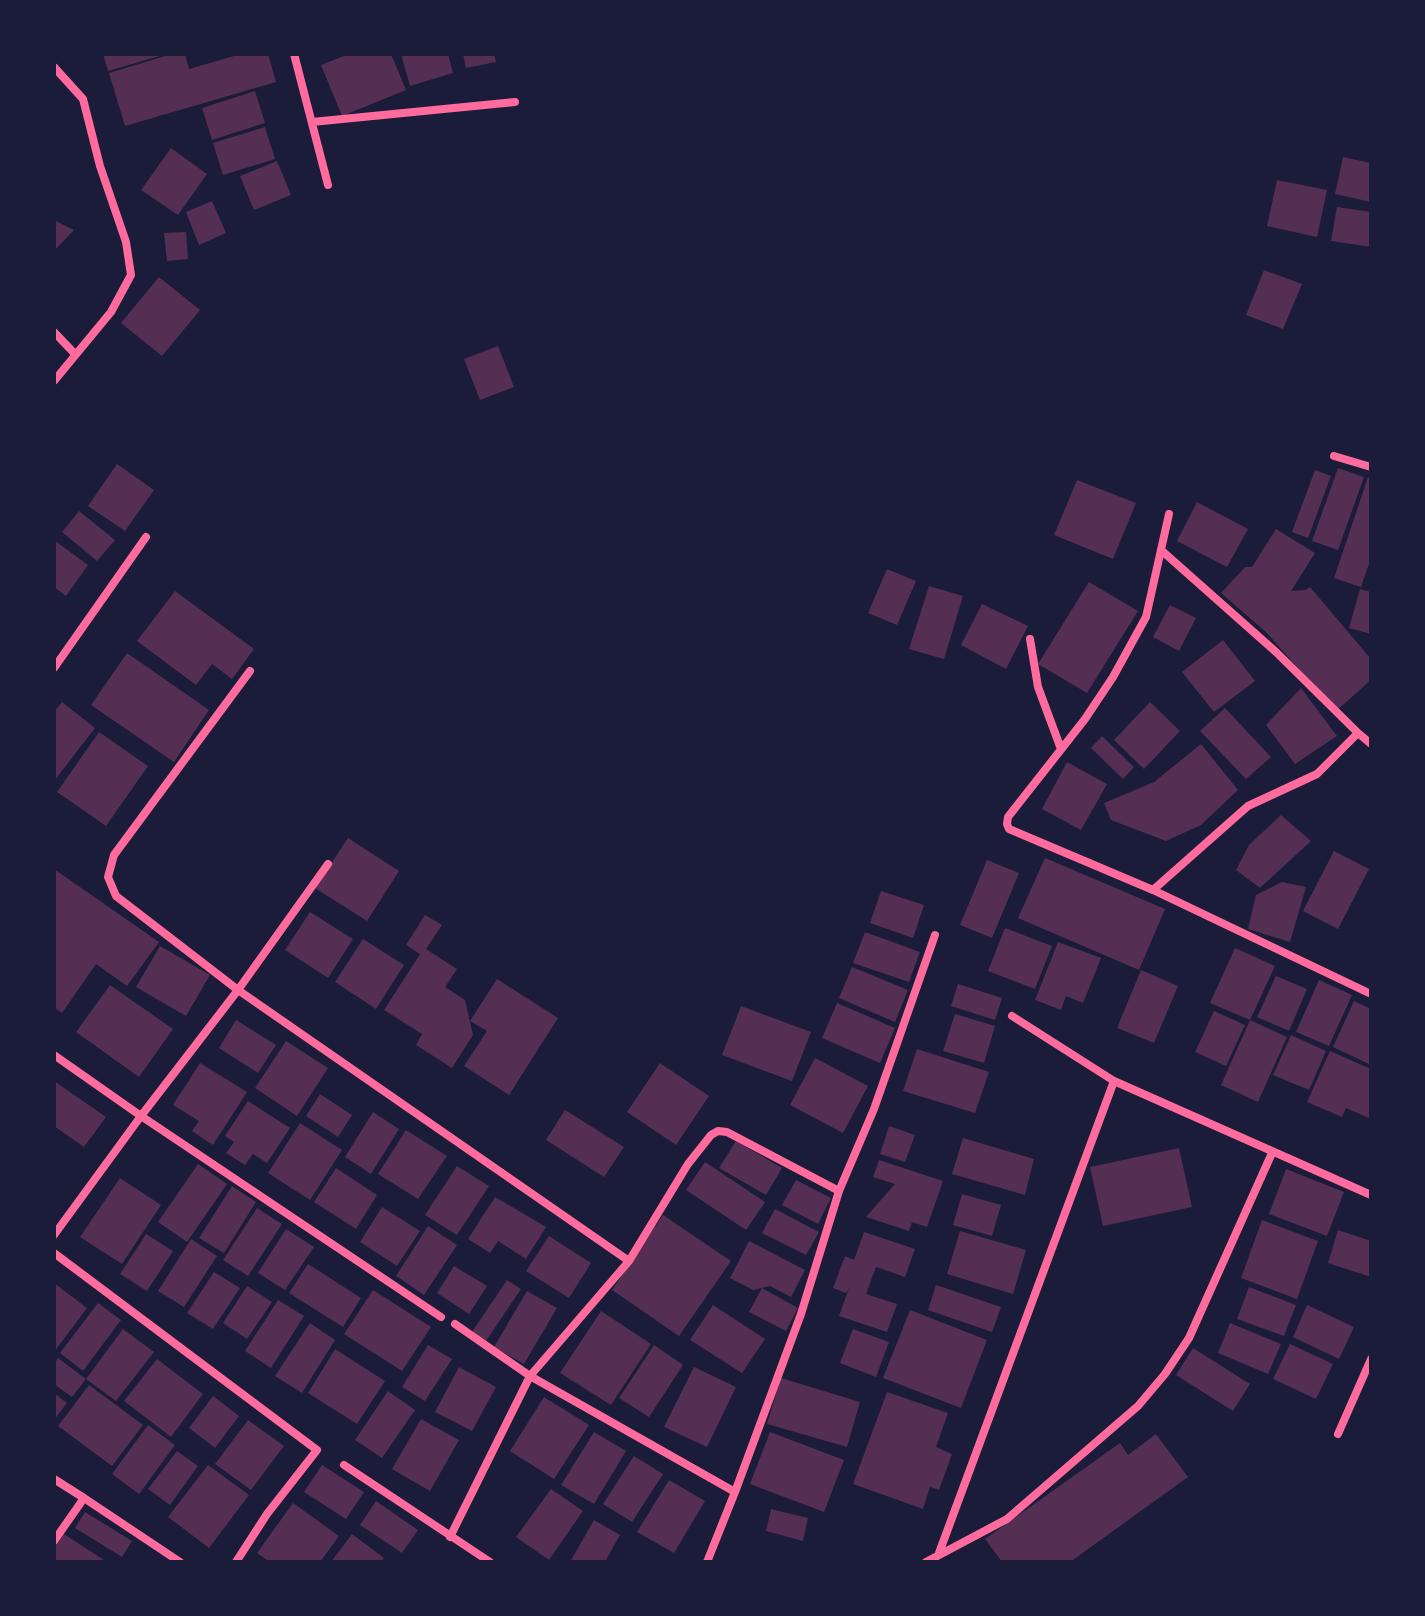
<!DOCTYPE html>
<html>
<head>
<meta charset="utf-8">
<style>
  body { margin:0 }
  #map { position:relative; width:1425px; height:1616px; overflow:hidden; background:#1b1b3a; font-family:Georgia,serif }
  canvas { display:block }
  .frame { position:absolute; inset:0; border:56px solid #1b1b3a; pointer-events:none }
</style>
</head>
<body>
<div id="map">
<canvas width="1425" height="1616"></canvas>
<div class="frame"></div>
</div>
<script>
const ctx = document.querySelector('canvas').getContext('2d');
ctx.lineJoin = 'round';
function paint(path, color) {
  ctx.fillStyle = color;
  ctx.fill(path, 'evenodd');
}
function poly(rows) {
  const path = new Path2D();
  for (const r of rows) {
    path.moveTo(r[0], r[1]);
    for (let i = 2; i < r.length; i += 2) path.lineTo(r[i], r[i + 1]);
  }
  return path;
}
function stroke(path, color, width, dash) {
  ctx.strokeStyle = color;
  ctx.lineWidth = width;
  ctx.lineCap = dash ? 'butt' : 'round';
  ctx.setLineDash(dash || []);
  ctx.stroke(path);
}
const building = poly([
  [103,54,163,54,163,55,108,71],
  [172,54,185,54,189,69,241,54,268,54,276,82,125,126,109,73],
  [349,54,391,54,406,90,342,116,321,65],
  [401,54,448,54,453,73,410,86],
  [463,54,494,54,496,62,466,68],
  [255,91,265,123,212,140,202,108],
  [265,127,275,159,223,175,213,143],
  [171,148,207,174,178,215,141,190],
  [1343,157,1371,163,1371,202,1335,194],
  [277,161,291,195,254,210,240,176],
  [1277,180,1327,190,1317,237,1267,226],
  [212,201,226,233,199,245,186,212],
  [1337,207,1371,212,1371,247,1331,241],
  [54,220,74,230,54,251],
  [186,232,188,259,167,261,164,233],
  [1264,270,1302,284,1283,329,1246,315],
  [159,277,200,310,162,356,121,323],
  [498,346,514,387,480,400,464,359],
  [117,464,154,490,125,531,88,506],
  [1338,468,1364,477,1338,550,1312,541],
  [1315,470,1331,476,1308,538,1292,532],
  [1368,477,1371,478,1371,558,1361,587,1334,578],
  [1077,480,1136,503,1113,559,1054,535],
  [1197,502,1248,529,1227,567,1177,541],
  [79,511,115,540,97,561,62,532],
  [1276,529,1315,553,1291,591,1306,590,1310,587,1371,659,1371,680,1336,711,1266,632,1221,593,1245,567,1252,567],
  [54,540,88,565,66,596,54,587],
  [887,569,916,581,897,625,868,613],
  [1089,582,1138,611,1087,693,1038,664],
  [929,586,963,596,944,659,909,649],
  [1360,589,1371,592,1371,634,1349,628],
  [175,591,254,649,232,679,212,664,196,685,137,641],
  [982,604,1028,626,1006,669,961,645],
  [1170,605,1196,618,1179,651,1153,637],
  [1223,640,1255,681,1214,712,1182,672],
  [127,653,209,710,174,762,91,705],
  [1301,688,1337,736,1295,764,1266,725],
  [62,702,95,728,54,781,54,712],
  [1150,702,1180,731,1144,769,1114,740],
  [1225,708,1271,757,1246,779,1200,731],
  [99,732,148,766,106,826,57,792],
  [1102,736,1134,767,1123,779,1091,748],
  [1201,744,1238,790,1201,825,1166,841,1111,820,1104,803,1154,782],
  [1067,762,1107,784,1081,830,1042,809],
  [1281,815,1311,841,1260,888,1236,870,1249,845],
  [348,838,399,871,367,921,315,888],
  [1334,851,1369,869,1338,929,1303,911],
  [1045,858,1165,909,1139,970,1018,918],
  [987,860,1019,873,992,938,960,925],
  [54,869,159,942,127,986,96,964,62,1013,54,1007],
  [1282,882,1306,887,1290,942,1248,929,1256,895],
  [881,891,924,905,913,938,870,923],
  [310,912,353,939,328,978,285,950],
  [425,915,442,925,426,949,457,969,445,987,465,1000,473,1035,452,1068,416,1045,422,1034,384,1010,420,954,406,945],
  [1005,928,1052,946,1035,989,988,971],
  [865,932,920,952,909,982,853,963],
  [363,939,404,965,376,1009,335,982],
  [1058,942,1101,958,1083,1003,1066,996,1061,1010,1035,1000],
  [160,946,210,975,186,1016,136,987],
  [1235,948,1275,966,1250,1020,1210,1003],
  [852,967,908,990,895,1022,839,998],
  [1141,970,1178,986,1154,1043,1117,1028],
  [1276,976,1307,989,1289,1031,1257,1017],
  [497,979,558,1018,509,1095,464,1066,487,1031,470,1021],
  [1319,980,1352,995,1329,1046,1296,1032],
  [958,984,1002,998,995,1020,951,1006],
  [110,985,173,1029,139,1077,76,1032],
  [1354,1001,1371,1009,1371,1058,1369,1064,1333,1047],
  [837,1003,895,1028,880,1063,822,1038],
  [741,1006,811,1032,792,1081,722,1055],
  [1214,1011,1245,1025,1226,1066,1195,1052],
  [955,1014,995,1026,984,1063,943,1051],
  [236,1020,276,1045,258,1073,219,1048],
  [1250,1020,1287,1037,1258,1102,1221,1085],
  [1291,1035,1326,1051,1309,1090,1273,1075],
  [286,1041,328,1068,297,1116,255,1088],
  [917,1049,989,1072,975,1113,903,1091],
  [1330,1051,1371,1069,1371,1119,1346,1108,1342,1117,1307,1102],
  [815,1058,868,1086,843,1133,790,1105],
  [200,1063,247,1092,213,1145,192,1131,199,1121,173,1105],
  [660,1063,709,1096,676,1145,627,1112],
  [54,1081,106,1117,84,1147,54,1126],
  [320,1094,352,1115,338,1137,306,1116],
  [248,1101,290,1128,267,1163,253,1154,245,1165,226,1153,234,1142,225,1136],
  [565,1110,624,1147,604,1177,546,1140],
  [373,1112,399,1129,371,1174,345,1157],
  [300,1123,342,1150,310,1200,268,1173],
  [889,1126,915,1135,905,1162,880,1154],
  [406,1130,447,1156,418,1199,378,1174],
  [963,1138,1034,1159,1025,1195,952,1174],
  [736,1141,782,1168,766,1195,719,1168],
  [1179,1148,1192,1207,1103,1226,1090,1167],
  [879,1160,943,1181,927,1227,912,1222,909,1231,866,1217,895,1184,873,1177],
  [705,1162,765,1202,746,1230,686,1190],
  [198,1164,227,1184,187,1242,158,1222],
  [457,1166,489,1186,457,1235,425,1215],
  [336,1168,377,1195,356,1229,314,1202],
  [1286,1169,1344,1192,1327,1236,1269,1214],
  [120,1178,161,1205,122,1264,80,1237],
  [796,1180,831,1198,818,1224,782,1205],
  [232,1186,256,1202,224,1253,199,1238],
  [962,1194,1001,1205,992,1236,953,1225],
  [495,1197,546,1227,526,1259,498,1241,490,1253,468,1239],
  [382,1207,420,1231,397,1266,360,1242],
  [257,1208,282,1224,248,1276,223,1260],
  [775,1209,819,1232,806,1255,762,1233],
  [663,1215,731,1261,679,1336,612,1290],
  [1262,1220,1318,1241,1297,1299,1241,1278],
  [428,1226,457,1245,424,1295,396,1276],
  [286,1229,314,1247,285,1290,258,1273],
  [1338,1230,1371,1241,1371,1277,1328,1263],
  [960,1231,1026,1250,1013,1294,947,1274],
  [864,1232,915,1249,905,1277,876,1267,866,1294,897,1304,887,1332,839,1316,849,1288,846,1293,833,1288,845,1256,854,1260],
  [146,1234,173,1251,147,1291,120,1274],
  [549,1236,591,1263,569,1298,526,1271],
  [191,1239,217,1256,184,1307,158,1291],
  [749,1241,805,1270,791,1297,770,1286,753,1290,730,1278],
  [308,1264,361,1298,343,1327,289,1293],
  [454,1266,487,1286,469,1314,437,1293],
  [214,1272,240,1288,213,1329,187,1313],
  [507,1280,521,1289,486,1341,472,1332],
  [54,1283,87,1308,54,1352],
  [936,1285,1001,1307,992,1332,928,1310],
  [247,1286,272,1302,247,1339,223,1323],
  [1249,1287,1296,1305,1284,1336,1237,1319],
  [762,1288,798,1308,786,1331,749,1312],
  [373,1290,431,1327,402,1371,344,1334],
  [527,1291,557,1308,524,1364,494,1347],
  [278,1300,304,1316,271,1368,245,1351],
  [98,1303,121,1320,83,1371,60,1353],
  [713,1305,765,1339,742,1373,690,1340],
  [1307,1305,1354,1327,1339,1359,1293,1337],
  [910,1310,987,1340,961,1408,883,1378],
  [601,1311,651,1344,611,1405,560,1373],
  [310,1323,335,1340,302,1393,275,1376],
  [1230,1323,1281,1344,1268,1374,1218,1353],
  [123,1329,154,1352,116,1401,86,1379],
  [853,1329,889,1342,876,1377,840,1363],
  [1290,1344,1333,1364,1316,1399,1273,1379],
  [428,1345,452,1359,425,1401,402,1387],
  [654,1345,683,1365,649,1417,619,1398],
  [1193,1348,1250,1384,1233,1411,1176,1375],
  [335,1349,385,1381,357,1424,308,1393],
  [58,1358,86,1379,72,1397,54,1384,54,1364],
  [157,1359,203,1394,171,1437,124,1401],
  [459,1367,496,1387,472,1431,435,1412],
  [694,1367,736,1387,707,1447,664,1427],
  [781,1378,860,1402,847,1447,767,1424],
  [89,1385,143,1425,112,1466,58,1426],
  [388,1391,415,1410,382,1458,355,1440],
  [887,1392,948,1413,936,1447,952,1454,939,1490,930,1487,923,1509,853,1484],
  [54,1393,67,1403,54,1420],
  [213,1396,239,1416,215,1448,189,1428],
  [544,1397,589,1425,554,1479,510,1451],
  [421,1419,459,1440,430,1491,392,1469],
  [248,1420,284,1446,251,1490,215,1464],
  [148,1425,175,1445,139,1494,112,1474],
  [594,1432,626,1451,594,1504,561,1485],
  [770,1432,844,1460,824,1512,750,1484],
  [1156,1434,1188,1477,1070,1562,1002,1562,985,1539,1120,1443,1128,1455],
  [177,1451,198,1466,170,1505,148,1489],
  [634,1456,663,1474,632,1522,603,1504],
  [208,1465,249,1495,209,1548,168,1517],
  [322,1465,364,1492,346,1519,304,1492],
  [669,1480,705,1501,674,1553,637,1532],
  [551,1489,583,1511,549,1560,516,1537],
  [376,1501,418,1530,402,1553,360,1525],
  [293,1503,339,1536,320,1562,270,1562,257,1553],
  [771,1509,808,1518,803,1541,766,1531],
  [85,1512,132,1541,122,1557,75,1528],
  [594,1520,620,1535,605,1562,570,1562],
  [64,1534,107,1562,54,1562,54,1548],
  [352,1534,384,1558,381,1562,331,1562]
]);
const minor = poly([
  [294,54,328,185],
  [54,67,83,99,100,166,126,242,131,275,111,312,54,381],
  [312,122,515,102],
  [54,332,75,354],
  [1334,456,1371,467],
  [1169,514,1146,617,1113,677,1085,719,1008,817,1007,824,1009,829,1153,890,1371,994],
  [1161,550,1276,652,1358,733],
  [1030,639,1038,687,1061,749],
  [54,668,146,537],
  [250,671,114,855,108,877,116,896,238,990,629,1261,530,1376,450,1537],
  [1153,890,1248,806,1317,774,1358,733,1371,744],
  [1012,1016,1114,1081,1371,1195],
  [54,1055,141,1116,441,1317],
  [54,1235,141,1116,238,990,328,864],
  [54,1253,317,1450,267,1514,236,1562],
  [629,1261,688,1164,711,1135,718,1131,727,1132,839,1191,874,1109,935,935],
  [455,1324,530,1376,735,1492,801,1314,839,1191],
  [1338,1434,1371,1359],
  [344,1465,490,1562],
  [54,1479,84,1498],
  [54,1541,84,1498,180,1562],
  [939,1553,1114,1081],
  [707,1562,735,1492],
  [926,1562,1007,1519,1138,1406,1165,1374,1189,1338,1272,1153]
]);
paint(building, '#542f53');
stroke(minor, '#ff6b9d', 8);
</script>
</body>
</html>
